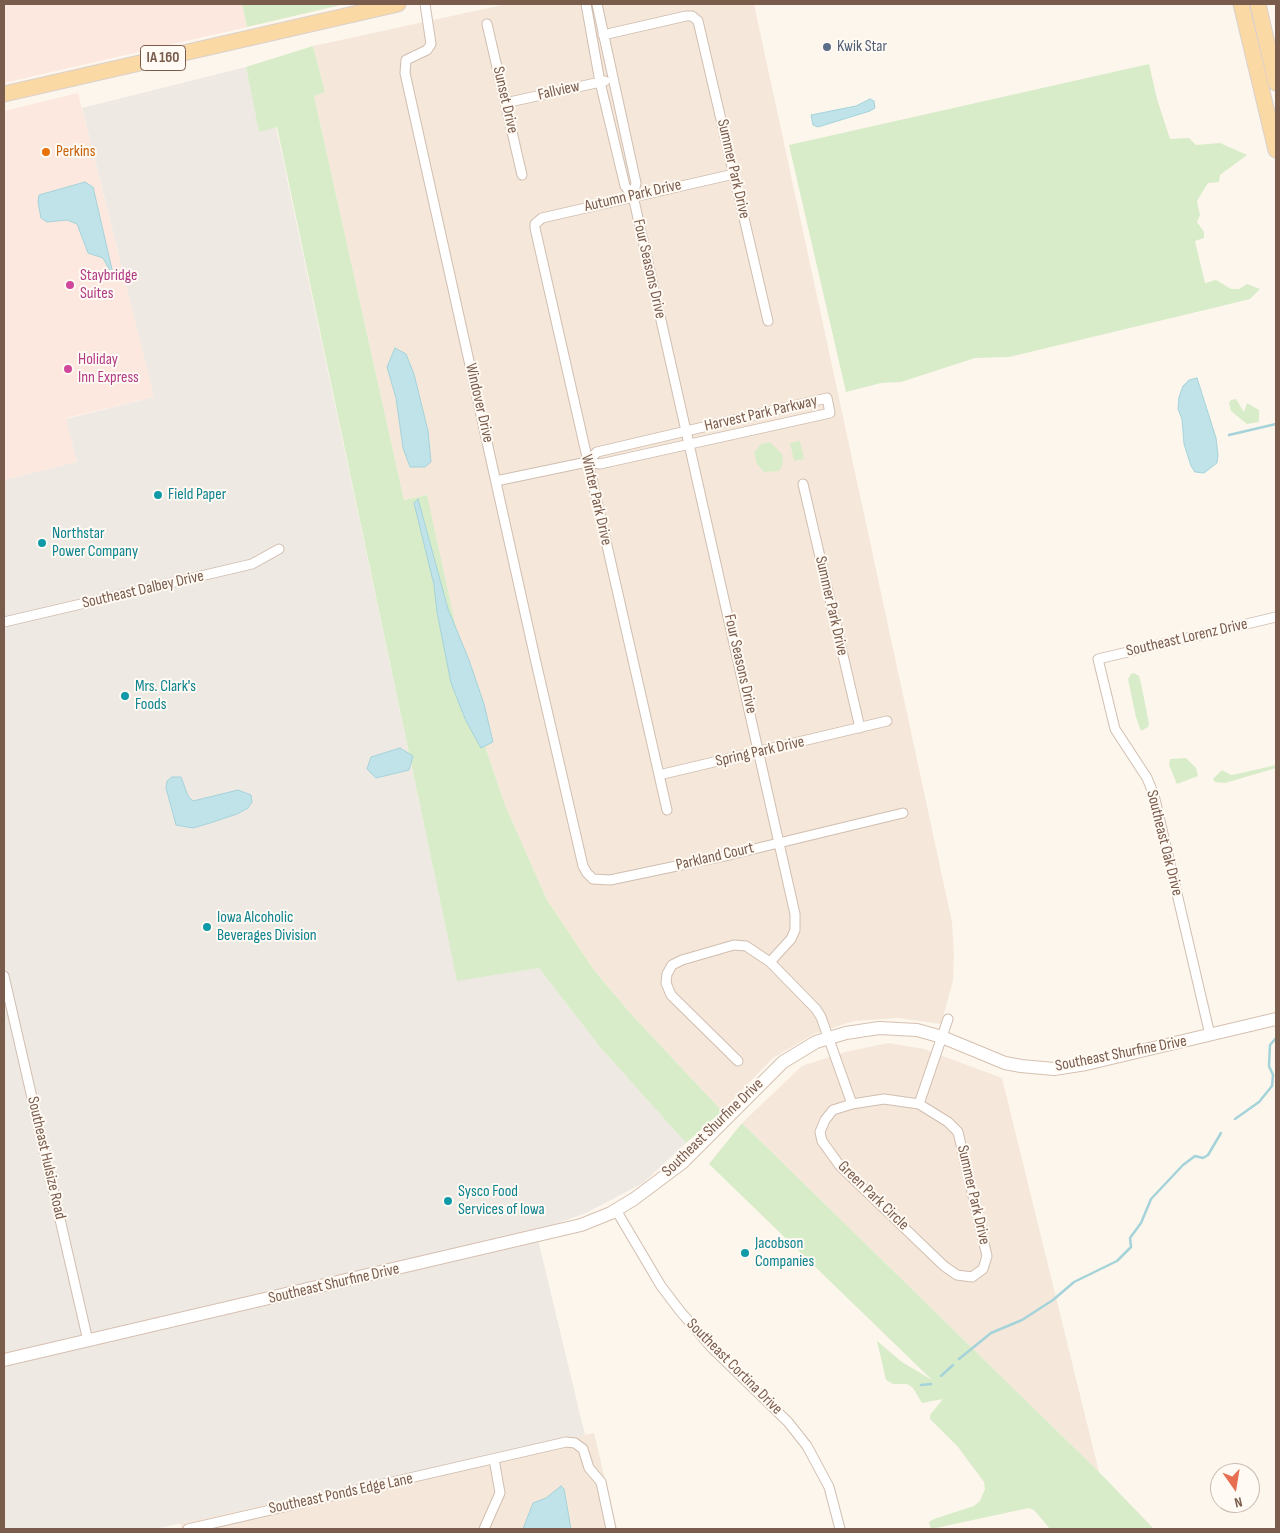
<!DOCTYPE html>
<html>
<head>
<meta charset="utf-8">
<style>
  body { margin:0 }
  #map { position:relative; width:1280px; height:1533px; overflow:hidden; background:#fdf6ec; font-family:"Sofia Sans Condensed",sans-serif }
  canvas { display:block }
  .frame { position:absolute; inset:0; border:5px solid #7a5c4d; pointer-events:none }
  .north { position:absolute; left:1210px; top:1463px; width:50px; height:50px; box-sizing:border-box; background:#fffaf3; border:1px solid #cabbb1; border-radius:50%; rotate:167deg; font-size:14px; font-weight:700; line-height:20px; text-align:center; color:#7a5c4d }
  .north::after { content:''; display:block; margin:auto; width:18px; height:22px; background:#e76f51; clip-path:polygon(50% 0,100% 100%,50% 72%,0 100%) }
</style>
</head>
<body>
<div id="map">
<canvas width="1280" height="1533"></canvas>
<div class="frame"></div>
<div class="north">N</div>
</div>
<script>
const ctx = document.querySelector('canvas').getContext('2d');
ctx.lineJoin = 'round';
function paint(path, color) {
  ctx.fillStyle = color;
  ctx.fill(path, 'evenodd');
}
function poly(rows) {
  const path = new Path2D();
  for (const r of rows) {
    path.moveTo(r[0], r[1]);
    for (let i = 2; i < r.length; i += 2) path.lineTo(r[i], r[i + 1]);
  }
  return path;
}
function stroke(path, color, width, dash) {
  ctx.strokeStyle = color;
  ctx.lineWidth = width;
  ctx.lineCap = dash ? 'butt' : 'round';
  ctx.setLineDash(dash || []);
  ctx.stroke(path);
}
function drawText(font, color, halo, rows, align = 'center') {
  ctx.font = font + ' "Sofia Sans Condensed",sans-serif';
  ctx.lineWidth = 4;
  ctx.setLineDash([]);
  ctx.textBaseline = 'middle';
  ctx.strokeStyle = halo;
  ctx.fillStyle = color;
  for (const [text, x, y, turn = 0] of rows) {
    ctx.save();
    ctx.translate(x, y);
    ctx.rotate((+turn || 0) * Math.PI / 180);
    ctx.textAlign = isNaN(turn) ? turn : align;
    if (halo) ctx.strokeText(text, 0, 0);
    ctx.fillText(text, 0, 0);
    ctx.restore();
  }
}
const residential = poly([
  [507,4,754,4,952,922,954,954,953,981,941,1024,898,1018,854,1021,814,1034,773,1058,722,1111,631,1014,594,970,547,900,505,805,476,720,426,495,404,500,314,96,325,92,313,46],
  [888,1043,924,1049,1002,1078,1099,1472,742,1123,802,1066,845,1052],
  [594,1433,617,1529,182,1529,179,1522]
]);
const commercial = poly([
  [4,4,242,4,247,27,4,83],
  [78,93,154,397,67,418,77,462,4,480,4,111]
]);
const industrial = poly([
  [246,67,259,131,276,127,457,980,539,968,599,1046,686,1143,643,1183,586,1213,536,1231,585,1435,155,1529,4,1529,4,480,77,462,66,419,154,397,82,108]
]);
const green = poly([
  [242,4,345,4,247,27],
  [313,46,325,92,314,96,404,500,427,495,476,720,505,805,547,900,594,970,631,1014,722,1111,686,1143,599,1046,539,968,457,981,277,127,259,132,246,67],
  [1149,64,1157,99,1170,139,1189,138,1196,145,1220,143,1247,155,1220,175,1219,182,1208,183,1203,191,1197,201,1200,215,1197,222,1204,232,1204,238,1195,241,1205,283,1216,280,1231,289,1239,289,1247,284,1260,289,1250,299,1209,309,1009,357,975,358,901,382,881,383,846,392,789,145],
  [1236,399,1244,412,1247,403,1259,410,1259,422,1247,424,1231,411,1229,403,1231,400],
  [800,441,804,459,794,461,790,443],
  [770,442,782,454,783,464,779,471,764,472,757,464,754,453,761,444],
  [1134,673,1139,676,1141,683,1149,724,1148,727,1141,731,1136,717,1128,679,1131,674],
  [1186,758,1196,768,1198,776,1177,784,1169,765,1170,759],
  [1276,765,1276,768,1225,783,1215,782,1213,779,1222,770,1231,775,1237,774],
  [742,1123,1099,1472,1154,1529,1050,1529,1034,1510,1029,1508,931,1529,929,1522,934,1519,974,1506,980,1501,985,1489,984,1482,958,1447,930,1419,930,1415,943,1399,922,1403,913,1388,907,1384,893,1384,886,1380,877,1341,902,1362,932,1380,709,1164]
]);
const water = poly([
  [870,99,874,101,875,108,870,111,818,127,813,125,811,115,856,106,870,99],
  [85,182,93,187,114,278,103,258,88,253,77,224,67,220,47,222,41,218,38,202,39,195,85,182],
  [395,348,406,354,414,374,428,431,431,462,425,467,410,467,403,448,396,398,387,367,395,348],
  [1197,378,1216,438,1218,455,1217,463,1204,473,1195,472,1191,466,1184,444,1182,419,1178,409,1179,397,1183,386,1189,380,1197,378],
  [418,499,448,609,469,660,484,704,493,742,481,748,466,721,451,683,437,612,434,585,414,503,418,499],
  [400,748,413,756,409,770,376,778,367,769,371,757,400,748],
  [172,777,181,777,188,796,193,801,238,790,251,795,252,802,248,808,237,814,210,823,193,828,176,825,166,788,167,781,172,777],
  [561,1486,564,1489,571,1529,523,1529,533,1503,546,1498,561,1486]
]);
const stream = poly([
  [1229,435,1276,424],
  [1235,1119,1259,1102,1272,1086,1273,1075,1269,1066,1270,1045,1276,1038],
  [959,1359,991,1333,1022,1320,1053,1300,1074,1282,1117,1261,1131,1247,1130,1238,1141,1223,1151,1199,1183,1165,1195,1156,1203,1158,1208,1155,1221,1133],
  [941,1376,953,1365],
  [921,1385,931,1384]
]);
const street = poly([
  [425,4,431,44,427,50,406,60,405,73,535,658,583,866,587,873,593,879,610,880,729,855,903,813],
  [586,4,600,82,625,186,633,196,795,914,795,930,791,939,770,962],
  [597,4,636,183,633,196],
  [487,24,522,175],
  [603,35,686,16,692,16,698,21,768,321],
  [505,103,605,81],
  [496,481,587,462,600,464,830,413,827,398,597,452,587,462],
  [803,484,860,728],
  [4,622,252,564,279,549],
  [659,775,887,721],
  [667,810,535,228,535,224,542,218,734,174],
  [4,976,88,1341],
  [1210,1035,1154,795,1147,778,1115,729,1098,659,1276,617],
  [738,1061,671,995,666,983,667,974,672,965,682,960,734,945,746,946,770,962,816,1009,821,1017,852,1104],
  [884,1099,919,1104,948,1122,958,1132,987,1256,983,1269,972,1277,957,1275,944,1266,840,1166,822,1141,820,1132,825,1120,833,1110,852,1104,884,1099],
  [919,1104,948,1019],
  [616,1210,661,1286,680,1311,711,1347,788,1422,807,1446,829,1487,840,1529],
  [188,1529,566,1442,575,1443,583,1449,589,1468,601,1482,611,1529],
  [484,1529,500,1493,494,1459]
]);
const secondary = poly([
  [4,1360,581,1225,611,1213,634,1199,682,1163,783,1062,816,1042,846,1033,879,1028,917,1030,942,1037,1005,1063,1021,1066,1054,1069,1086,1064,1276,1019]
]);
const primary = poly([
  [1241,4,1276,150],
  [1258,4,1276,83],
  [4,94,398,4]
]);
const markers = [
  [827,47,5,"#5c6f8a"],
  [46,152,5,"#e8710a"],
  [70,285,5,"#d1479c"],
  [68,369,5,"#d1479c"],
  [158,495,5,"#0f9aa8"],
  [42,543,5,"#0f9aa8"],
  [125,696,5,"#0f9aa8"],
  [207,927,5,"#0f9aa8"],
  [448,1201,5,"#0f9aa8"],
  [745,1253,5,"#0f9aa8"]
];
const shields = [
  [163,58,45]
];
const shieldNames = [
  ["IA 160",163,58]
];
const serviceNames = [
  ["Kwik Star",837,47]
];
const streetNames = [
  ["Fallview",559,91,-13],
  ["Sunset Drive",505,100,77],
  ["Summer Park Drive",733,169,77],
  ["Autumn Park Drive",633,196,-13],
  ["Four Seasons Drive",649,269,77],
  ["Windover Drive",479,403,77],
  ["Harvest Park Parkway",761,414,-13],
  ["Winter Park Drive",596,500,77],
  ["Southeast Dalbey Drive",143,590,-13],
  ["Summer Park Drive",831,606,77],
  ["Southeast Lorenz Drive",1187,638,-13],
  ["Four Seasons Drive",740,664,77],
  ["Spring Park Drive",760,752,-13],
  ["Southeast Oak Drive",1164,843,76],
  ["Parkland Court",715,857,-13],
  ["Southeast Shurfine Drive",1121,1054,-11],
  ["Southeast Shurfine Drive",713,1128,-44],
  ["Southeast Hulsize Road",46,1158,77],
  ["Summer Park Drive",973,1195,77],
  ["Green Park Circle",873,1196,44],
  ["Southeast Shurfine Drive",334,1284,-13],
  ["Southeast Cortina Drive",734,1367,45],
  ["Southeast Ponds Edge Lane",341,1494,-12]
];
const foodNames = [
  ["Perkins",56,152]
];
const hotelNames = [
  ["Staybridge",80,276],
  ["Suites",80,294],
  ["Holiday",78,360],
  ["Inn Express",78,378]
];
const cultureNames = [
  ["Field Paper",168,495],
  ["Northstar",52,534],
  ["Power Company",52,552],
  ["Mrs. Clark's",135,687],
  ["Foods",135,705],
  ["Iowa Alcoholic",217,918],
  ["Beverages Division",217,936],
  ["Sysco Food",458,1192],
  ["Services of Iowa",458,1210],
  ["Jacobson",755,1244],
  ["Companies",755,1262]
];
paint(residential, '#f5e8da');
paint(commercial, '#fde8e0');
paint(industrial, '#efe9e4');
paint(green, '#d8ecc9');
paint(water, '#bfe3e8');
stroke(water, '#a5d3da', 1);
stroke(stream, '#a5d3da', 2.5);
stroke(street, '#d1beb0', 11);
stroke(secondary, '#d6c0b0', 14);
stroke(primary, '#dad1cd', 17);
stroke(street, '#fff', 9);
stroke(secondary, '#fff', 12);
stroke(primary, '#fbd9a5', 15);
for (const [x, y, r, color] of markers) {
  const dot = new Path2D();
  dot.arc(x, y, r, 0, 2 * Math.PI);
  ctx.fillStyle = color;
  ctx.fill(dot);
  stroke(dot, '#fffaf3', 2);
}
for (const [x, y, w] of shields) {
  const box = new Path2D();
  box.roundRect(x - w / 2, y - 12.5, w, 25, 4);
  ctx.fillStyle = '#fffaf3';
  ctx.fill(box);
  stroke(box, '#7a5c4d', 1);
}
drawText('bold 15px', '#7a5c4d', null, shieldNames);
drawText('16px', '#4e5e75', '#fffaf3', serviceNames, 'left');
drawText('16px', '#7a5c4d', '#fffaf3', streetNames);
drawText('16px', '#c56008', '#fffaf3', foodNames, 'left');
drawText('16px', '#b23c85', '#fffaf3', hotelNames, 'left');
drawText('16px', '#0d838f', '#fffaf3', cultureNames, 'left');
</script>
</body>
</html>
